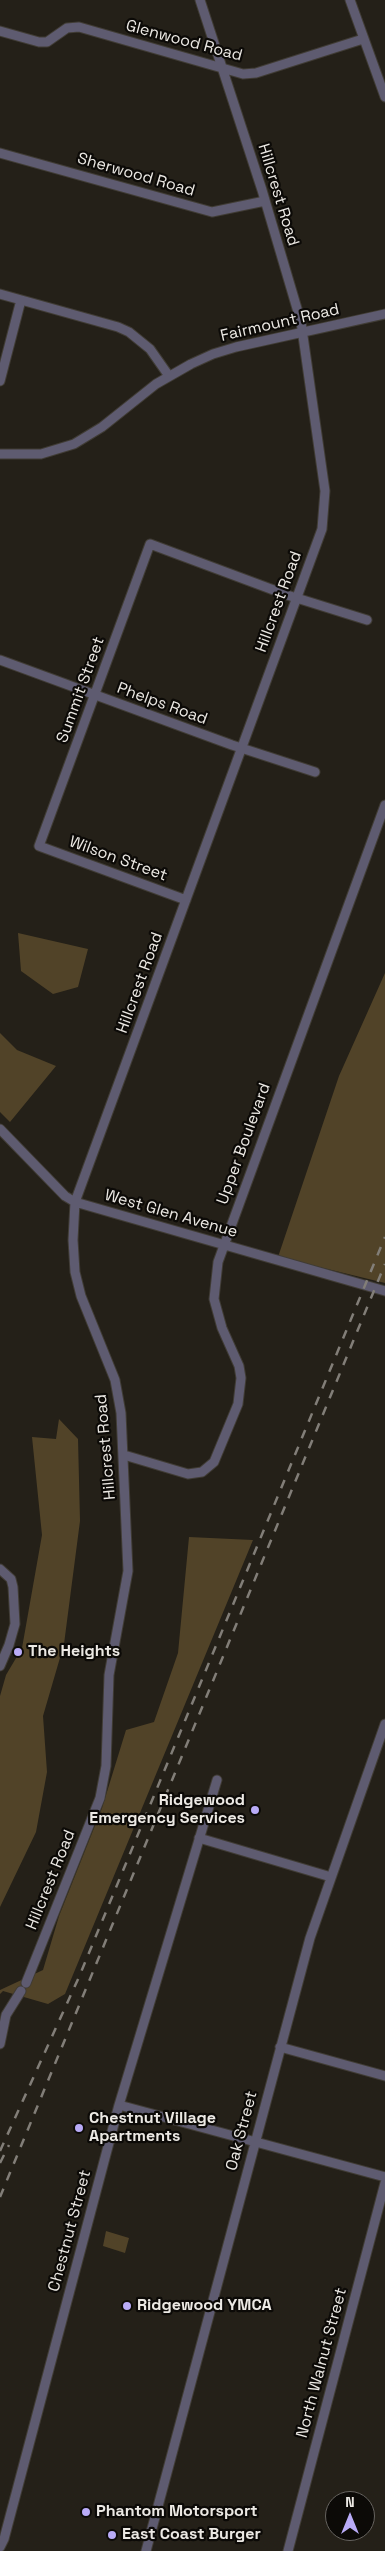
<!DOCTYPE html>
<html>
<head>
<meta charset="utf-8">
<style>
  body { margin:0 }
  #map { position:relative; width:385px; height:2551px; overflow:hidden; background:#242018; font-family:"Space Grotesk",sans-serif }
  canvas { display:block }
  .north { position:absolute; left:325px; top:2491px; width:50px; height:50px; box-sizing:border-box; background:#0c0a07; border:1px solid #66635f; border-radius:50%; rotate:0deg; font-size:14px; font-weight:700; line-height:20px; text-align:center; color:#ece9e4 }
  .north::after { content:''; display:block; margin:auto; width:18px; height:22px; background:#b9abf7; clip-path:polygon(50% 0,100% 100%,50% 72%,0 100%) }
</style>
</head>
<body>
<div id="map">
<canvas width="385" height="2551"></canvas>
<div class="north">N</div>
</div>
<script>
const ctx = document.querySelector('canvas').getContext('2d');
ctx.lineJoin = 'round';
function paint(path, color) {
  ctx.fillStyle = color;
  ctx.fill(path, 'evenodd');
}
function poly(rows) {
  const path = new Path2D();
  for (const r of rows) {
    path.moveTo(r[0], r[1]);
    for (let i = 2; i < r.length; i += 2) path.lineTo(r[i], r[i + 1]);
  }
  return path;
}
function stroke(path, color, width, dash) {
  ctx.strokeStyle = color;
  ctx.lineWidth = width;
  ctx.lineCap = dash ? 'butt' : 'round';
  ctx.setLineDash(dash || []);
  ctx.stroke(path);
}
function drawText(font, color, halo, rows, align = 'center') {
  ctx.font = font + ' "Space Grotesk",sans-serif';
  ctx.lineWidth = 4.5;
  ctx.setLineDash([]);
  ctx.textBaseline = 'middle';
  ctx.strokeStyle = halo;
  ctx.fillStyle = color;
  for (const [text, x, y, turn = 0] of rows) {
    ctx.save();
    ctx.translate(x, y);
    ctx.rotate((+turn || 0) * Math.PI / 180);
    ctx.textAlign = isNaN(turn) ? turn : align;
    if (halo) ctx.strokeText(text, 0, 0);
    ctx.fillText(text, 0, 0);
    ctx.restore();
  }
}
const green = poly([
  [18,933,88,949,78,987,53,994,21,971],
  [385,973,385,1283,278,1257,339,1076],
  [0,1033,17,1050,56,1066,10,1122,0,1112],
  [59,1419,78,1439,80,1521,64,1644,43,1716,47,1772,36,1832,0,1907,0,1696,6,1675,22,1648,42,1535,32,1437,56,1439],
  [189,1537,253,1540,65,1994,48,2004,3,1991,0,1994,0,1990,43,1970,59,1916,102,1808,126,1730,154,1722,178,1653],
  [106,2231,129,2238,125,2253,103,2246]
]);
const minor = poly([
  [350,0,385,97],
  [0,31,39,42,47,42,67,28,79,27,243,74,256,73,363,39],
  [0,153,212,212,265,201],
  [0,294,118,327,129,332,150,349,169,376],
  [0,381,21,300],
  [0,454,41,454,74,444,102,427,156,384,191,364,213,354,236,347,385,314],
  [0,660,232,745,315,772],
  [186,900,39,846,150,544,287,595,367,620],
  [0,1129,65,1196,75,1202,385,1291],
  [124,1455,188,1474,202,1472,214,1462,238,1404,241,1378,239,1366,222,1328,214,1299,218,1262,385,805],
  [0,1569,11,1579,13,1587,15,1624,9,1645,0,1666],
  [199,1838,331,1877],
  [26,1983,100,1798,106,1766,109,1675,128,1571,121,1413,115,1380,81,1296,75,1272,73,1240,75,1202,322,529,325,491,301,322,262,190,200,0],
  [0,2044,6,2015,21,1991],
  [280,2047,385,2076],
  [119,2105,385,2177],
  [0,2547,4,2539,119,2105,217,1780],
  [146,2551,310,1938,385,1724],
  [288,2551,385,2183]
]);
const rail = poly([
  [0,2151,79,1977,385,1237],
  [0,2163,9,2145],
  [0,2197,385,1264]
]);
const markers = [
  [18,1652,5,"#b9abf7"],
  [255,1810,5,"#b9abf7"],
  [79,2128,5,"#b9abf7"],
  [127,2306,5,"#b9abf7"],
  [86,2512,5,"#b9abf7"],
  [112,2535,5,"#b9abf7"]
];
const streetNames = [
  ["Glenwood Road",184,41,15],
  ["Sherwood Road",136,175,16],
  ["Hillcrest Road",278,195,73],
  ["Fairmount Road",280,323,-13],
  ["Hillcrest Road",279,602,-70],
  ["Summit Street",81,690,-70],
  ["Phelps Road",162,704,20],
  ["Wilson Street",118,859,20],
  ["Hillcrest Road",140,983,-70],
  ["Upper Boulevard",244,1144,-70],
  ["West Glen Avenue",171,1214,16],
  ["Hillcrest Road",106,1447,-95],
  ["Hillcrest Road",51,1880,-68],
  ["Oak Street",242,2131,-75],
  ["Chestnut Street",70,2231,-75],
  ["North Walnut Street",322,2363,-75]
];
const poiNames = [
  ["The Heights",28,1652],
  ["Ridgewood",245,1801,"right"],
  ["Emergency Services",245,1819,"right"],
  ["Chestnut Village",89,2119],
  ["Apartments",89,2137],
  ["Ridgewood YMCA",137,2306],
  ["Phantom Motorsport",96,2512],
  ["East Coast Burger",122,2535]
];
paint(green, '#514328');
stroke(minor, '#403c35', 11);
stroke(minor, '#5e5b70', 9);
stroke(rail, '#827e78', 2.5, [9, 9]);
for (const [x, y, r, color] of markers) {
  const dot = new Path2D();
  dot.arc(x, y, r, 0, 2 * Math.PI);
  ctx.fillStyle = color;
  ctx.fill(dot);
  stroke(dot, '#0c0a07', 2);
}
drawText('16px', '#ece9e4', '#0c0a07', streetNames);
drawText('bold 16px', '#ece9e4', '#0c0a07', poiNames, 'left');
</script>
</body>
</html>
